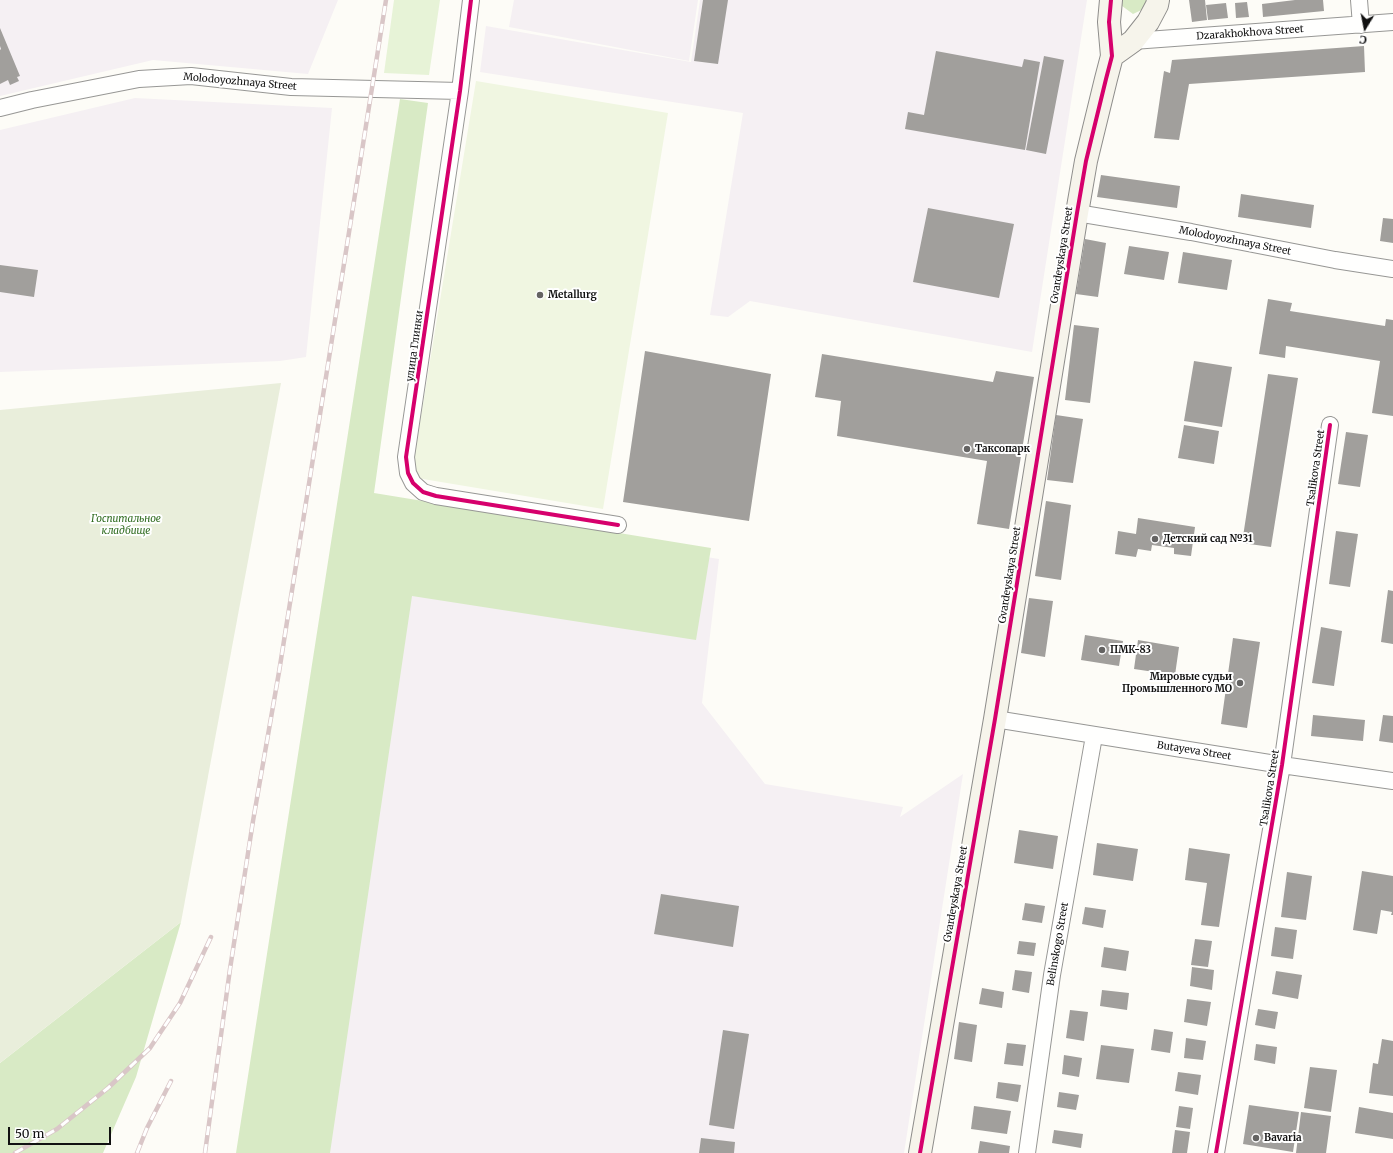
<!DOCTYPE html>
<html>
<head>
<meta charset="utf-8">
<style>
  body { margin:0 }
  #map { position:relative; width:1393px; height:1153px; overflow:hidden; background:#fdfcf7; font-family:Merriweather,serif }
  canvas { display:block }
  .north { position:absolute; left:1345px; top:8px; width:40px; height:40px; -webkit-text-stroke:3px #fff; paint-order:stroke; rotate:190deg; font-size:11px; font-weight:700; line-height:16px; text-align:center; color:#111 }
  .north::after { content:''; display:block; margin:auto; width:14px; height:18px; background:#111; clip-path:polygon(50% 0,100% 100%,50% 72%,0 100%) }
  .scale { position:absolute; left:8px; top:1127px; width:103px; height:18px; box-sizing:border-box; border:2px solid #111; border-top:0; padding-left:5px; font-size:12px; line-height:14px; white-space:nowrap; color:#111; -webkit-text-stroke:3px #fff; paint-order:stroke }
</style>
</head>
<body>
<div id="map">
<canvas width="1393" height="1153"></canvas>
<div class="north">С</div>
<div class="scale">50 m</div>
</div>
<script>
const ctx = document.querySelector('canvas').getContext('2d');
ctx.lineJoin = 'round';
function paint(path, color) {
  ctx.fillStyle = color;
  ctx.fill(path, 'evenodd');
}
function poly(rows) {
  const path = new Path2D();
  for (const r of rows) {
    path.moveTo(r[0], r[1]);
    for (let i = 2; i < r.length; i += 2) path.lineTo(r[i], r[i + 1]);
  }
  return path;
}
function stroke(path, color, width, dash) {
  ctx.strokeStyle = color;
  ctx.lineWidth = width;
  ctx.lineCap = dash ? 'butt' : 'round';
  ctx.setLineDash(dash || []);
  ctx.stroke(path);
}
function drawText(font, color, halo, rows, align = 'center') {
  ctx.font = font + ' Merriweather,serif';
  ctx.lineWidth = 4;
  ctx.setLineDash([]);
  ctx.textBaseline = 'middle';
  ctx.strokeStyle = halo;
  ctx.fillStyle = color;
  for (const [text, x, y, turn = 0] of rows) {
    ctx.save();
    ctx.translate(x, y);
    ctx.rotate((+turn || 0) * Math.PI / 180);
    ctx.textAlign = isNaN(turn) ? turn : align;
    if (halo) ctx.strokeText(text, 0, 0);
    ctx.fillText(text, 0, 0);
    ctx.restore();
  }
}
const industrial = poly([
  [0,0,338,0,308,74,153,60,0,96],
  [514,0,698,0,689,61,509,27],
  [700,0,1087,0,1032,352,750,301,728,317,710,315,743,113,480,72,486,26,691,62],
  [135,98,332,108,306,357,280,361,0,372,0,130],
  [381,505,719,559,702,703,765,784,903,807,900,817,963,774,904,1153,293,1153]
]);
const green = poly([
  [394,0,440,0,429,75,384,73]
]);
const forest = poly([
  [1118,0,1149,0,1150,6,1133,14,1118,3],
  [400,99,428,103,374,493,711,548,696,640,412,596,330,1153,236,1153],
  [181,922,136,1077,103,1153,0,1153,0,1063]
]);
const cemetery = poly([
  [281,383,181,922,0,1063,0,410]
]);
const pitch = poly([
  [476,81,668,113,603,509,411,477]
]);
const building = poly([
  [703,0,728,0,718,64,694,61],
  [1189,0,1205,0,1207,20,1192,22],
  [1295,0,1323,0,1324,11,1263,17,1262,4],
  [1247,2,1249,17,1236,18,1235,3],
  [1226,3,1228,18,1208,20,1206,5],
  [0,28,20,76,17,77,19,81,10,85,8,80,0,84,0,50,1,49,0,46],
  [1364,46,1365,72,1189,84,1179,140,1154,138,1164,71,1170,73,1172,60],
  [936,51,1022,67,1024,59,1040,62,1025,150,905,129,908,112,924,115],
  [1044,56,1064,60,1046,154,1026,150],
  [1101,175,1180,186,1177,208,1097,197],
  [1241,194,1314,205,1311,228,1238,217],
  [928,208,1014,224,999,298,913,282],
  [1383,218,1393,219,1393,243,1380,241],
  [1085,239,1106,243,1098,297,1076,294],
  [1129,246,1169,252,1164,280,1124,274],
  [1183,252,1232,260,1227,290,1178,283],
  [0,265,38,270,34,297,0,292],
  [1268,299,1292,303,1290,311,1385,326,1386,319,1393,320,1393,416,1372,413,1380,361,1286,346,1285,358,1259,354],
  [1074,325,1099,328,1090,403,1065,400],
  [645,351,771,374,749,521,623,502],
  [822,354,993,382,996,371,1034,377,1009,529,977,524,987,461,837,436,841,401,815,397],
  [1194,361,1232,367,1222,427,1184,421],
  [1268,374,1298,378,1271,547,1242,543],
  [1056,415,1083,419,1073,483,1047,480],
  [1184,425,1219,431,1214,464,1178,458],
  [1346,432,1368,435,1360,487,1338,484],
  [1046,501,1071,505,1061,580,1035,576],
  [1138,518,1195,527,1191,556,1174,554,1174,548,1152,545,1151,551,1138,549,1136,557,1115,554,1118,531,1136,534],
  [1336,531,1358,534,1350,587,1329,584],
  [1388,590,1393,591,1393,644,1381,642],
  [1029,598,1053,601,1045,657,1021,653],
  [1321,627,1342,631,1334,686,1312,683],
  [1085,635,1123,641,1119,666,1081,660],
  [1233,638,1260,642,1247,728,1221,724],
  [1138,640,1179,647,1175,675,1134,669],
  [1313,715,1365,720,1363,741,1311,736],
  [1383,715,1393,716,1393,743,1379,741],
  [1019,830,1058,836,1053,869,1014,863],
  [1097,843,1138,849,1133,881,1093,875],
  [1189,848,1230,854,1219,927,1201,925,1207,883,1185,880],
  [1362,871,1393,876,1393,915,1391,915,1392,912,1381,910,1377,934,1353,930],
  [1287,872,1312,876,1306,920,1281,917],
  [661,894,739,906,733,947,654,934],
  [1025,903,1045,906,1042,923,1022,920],
  [1085,907,1106,910,1103,928,1082,924],
  [1275,927,1297,930,1293,959,1271,956],
  [1195,939,1212,941,1208,967,1191,965],
  [1019,941,1036,943,1034,956,1017,954],
  [1104,947,1129,951,1126,971,1101,967],
  [1192,967,1214,970,1212,990,1190,986],
  [1015,970,1032,972,1029,993,1012,990],
  [1276,971,1302,975,1298,999,1272,994],
  [982,988,1004,992,1002,1008,979,1004],
  [1102,990,1129,993,1127,1010,1100,1006],
  [1187,999,1211,1002,1207,1026,1184,1022],
  [1258,1009,1278,1012,1275,1029,1255,1025],
  [1070,1010,1088,1012,1084,1041,1066,1038],
  [959,1022,977,1025,972,1062,954,1059],
  [1154,1029,1173,1032,1170,1053,1151,1050],
  [723,1030,749,1034,734,1129,709,1125],
  [1186,1038,1206,1041,1203,1060,1184,1058],
  [1382,1039,1393,1041,1393,1096,1369,1093,1373,1063,1378,1064],
  [1007,1043,1026,1045,1023,1066,1004,1064],
  [1256,1044,1277,1047,1275,1064,1254,1060],
  [1101,1045,1134,1049,1129,1083,1096,1079],
  [1064,1055,1082,1058,1079,1077,1062,1074],
  [1310,1067,1337,1070,1331,1112,1304,1108],
  [1178,1072,1201,1075,1198,1095,1175,1091],
  [998,1082,1021,1085,1018,1102,996,1098],
  [1059,1092,1079,1095,1076,1110,1057,1107],
  [1249,1105,1299,1112,1293,1152,1243,1144],
  [974,1106,1011,1111,1007,1134,971,1129],
  [1179,1106,1193,1108,1190,1129,1176,1127],
  [1359,1107,1393,1113,1393,1139,1355,1133],
  [1301,1112,1331,1116,1326,1153,1296,1153],
  [1054,1130,1083,1134,1081,1148,1052,1143],
  [1175,1130,1190,1132,1187,1153,1172,1153],
  [701,1138,735,1142,734,1153,699,1153],
  [980,1141,1010,1146,1009,1153,978,1153]
]);
const street = poly([
  [471,0,460,91,406,457,408,473,413,483,423,492,436,496,618,525],
  [1359,0,1361,25],
  [1133,41,1393,22],
  [0,108,32,100,139,79,191,76,291,87,460,91],
  [1077,213,1191,232,1335,260,1393,269],
  [995,719,1282,765,1393,781],
  [1027,1153,1052,975,1094,736],
  [1216,1153,1282,765,1330,425]
]);
const secondary = poly([
  [1112,56,1133,41,1148,22,1157,5,1158,0],
  [920,1153,995,719,1077,213,1086,161,1106,79,1112,56,1109,22,1111,0]
]);
const rail = poly([
  [15,1153,57,1129,108,1088,150,1048,180,1003,211,937],
  [137,1153,147,1128,171,1081],
  [205,1153,230,969,253,821,279,672,386,0]
]);
const cycleway = poly([
  [471,0,460,91,406,457,408,473,413,483,423,492,436,496,618,525],
  [920,1153,995,719,1077,213,1086,161,1106,79,1112,56,1109,22,1111,0],
  [1216,1153,1282,765,1330,425]
]);
const markers = [
  [540,295,4,"#646362"],
  [967,449,4,"#646362"],
  [1155,539,4,"#646362"],
  [1102,650,4,"#646362"],
  [1240,683,4,"#646362"],
  [1256,1138,4,"#646362"]
];
const streetNames = [
  ["Dzarakhokhova Street",1250,33,-4],
  ["Molodoyozhnaya Street",240,82,5],
  ["Molodoyozhnaya Street",1235,241,11],
  ["Gvardeyskaya Street",1062,255,-81],
  ["улица Глинки",415,346,-82],
  ["Tsalikova Street",1316,468,-82],
  ["Gvardeyskaya Street",1010,575,-81],
  ["Butayeva Street",1194,751,9],
  ["Tsalikova Street",1270,788,-81],
  ["Gvardeyskaya Street",956,894,-80],
  ["Belinskogo Street",1058,944,-80]
];
const poiNames = [
  ["Metallurg",548,295],
  ["Таксопарк",975,449],
  ["Детский сад №31",1163,539],
  ["ПМК-83",1110,650],
  ["Мировые судьи",1232,677,"right"],
  ["Промышленного МО",1232,689,"right"],
  ["Bavaria",1264,1138]
];
const parkNames = [
  ["Госпитальное",126,519],
  ["кладбище",126,531]
];
paint(industrial, '#f5f0f3');
paint(green, '#e7f3d7');
paint(forest, '#d8eac5');
paint(cemetery, '#e9eedb');
paint(pitch, '#f0f6e1');
paint(building, '#a19f9c');
stroke(street, '#979795', 18);
stroke(secondary, '#8e8d8b', 24);
stroke(street, '#fffffe', 16);
stroke(secondary, '#f6f4eb', 22);
stroke(rail, '#d9c6c7', 4.5);
stroke(rail, '#fff', 3, [9]);
stroke(cycleway, '#d6006c', 4);
for (const [x, y, r, color] of markers) {
  const dot = new Path2D();
  dot.arc(x, y, r, 0, 2 * Math.PI);
  ctx.fillStyle = color;
  ctx.fill(dot);
  stroke(dot, '#fff', 1.5);
}
drawText('10px', '#111', '#fff', streetNames);
drawText('bold 10px', '#111', '#fff', poiNames, 'left');
drawText('italic 10px', '#2f6b1f', '#fff', parkNames);
</script>
</body>
</html>
